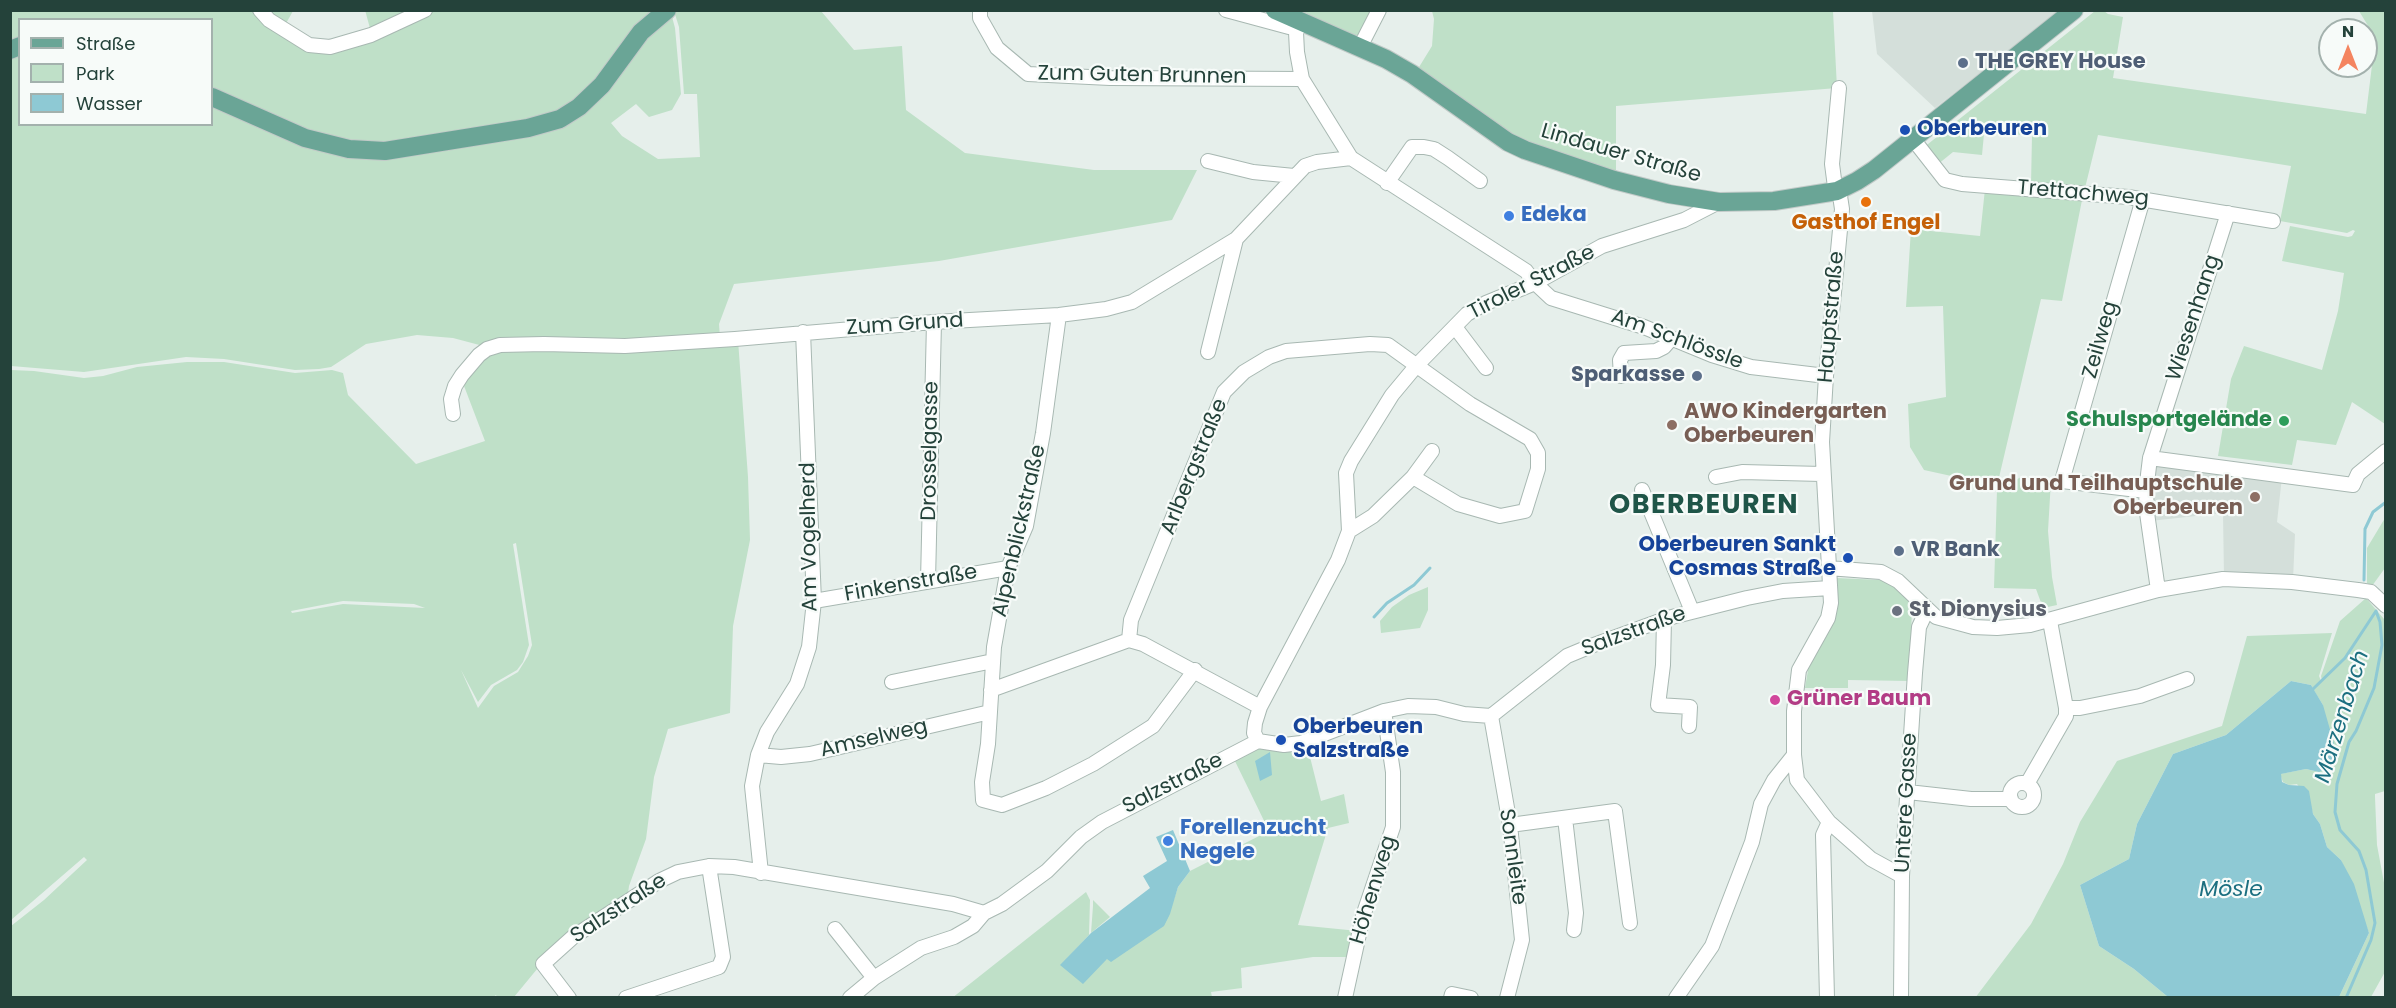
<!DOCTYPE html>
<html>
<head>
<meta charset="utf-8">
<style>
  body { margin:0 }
  #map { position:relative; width:2396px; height:1008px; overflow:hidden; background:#e6efeb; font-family:Poppins,sans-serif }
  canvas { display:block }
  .frame { position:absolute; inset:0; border:12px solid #24423a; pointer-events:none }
  .legend { position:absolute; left:18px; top:18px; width:195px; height:108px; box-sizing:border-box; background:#f7fbf9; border:2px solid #a3b1ad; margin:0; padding:8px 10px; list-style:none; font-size:18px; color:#24423a }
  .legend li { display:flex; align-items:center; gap:12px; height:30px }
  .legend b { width:30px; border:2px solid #a3b1ad }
  .north { position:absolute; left:2318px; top:18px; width:60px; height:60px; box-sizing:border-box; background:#f7fbf9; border:2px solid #a3b1ad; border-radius:50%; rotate:0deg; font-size:16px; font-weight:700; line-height:24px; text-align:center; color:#24423a }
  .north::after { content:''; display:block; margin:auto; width:21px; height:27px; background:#f4845f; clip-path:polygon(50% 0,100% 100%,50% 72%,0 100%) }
</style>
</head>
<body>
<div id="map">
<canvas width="2396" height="1008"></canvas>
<div class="frame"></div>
<ul class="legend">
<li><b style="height:8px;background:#6aa596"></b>Straße</li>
<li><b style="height:16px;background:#bfe0c8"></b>Park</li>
<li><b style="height:16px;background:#8ec9d4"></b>Wasser</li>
</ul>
<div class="north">N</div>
</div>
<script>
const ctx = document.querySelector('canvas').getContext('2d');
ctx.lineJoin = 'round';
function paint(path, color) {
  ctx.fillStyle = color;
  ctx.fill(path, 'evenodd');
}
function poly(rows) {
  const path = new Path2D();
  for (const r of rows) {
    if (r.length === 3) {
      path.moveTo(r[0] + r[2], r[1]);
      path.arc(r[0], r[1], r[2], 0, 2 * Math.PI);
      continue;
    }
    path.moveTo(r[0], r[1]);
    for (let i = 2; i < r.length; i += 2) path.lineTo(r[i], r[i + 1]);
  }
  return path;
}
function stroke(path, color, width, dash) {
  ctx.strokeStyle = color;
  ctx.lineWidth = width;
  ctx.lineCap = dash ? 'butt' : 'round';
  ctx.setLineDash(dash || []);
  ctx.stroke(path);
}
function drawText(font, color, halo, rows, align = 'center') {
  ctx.font = font + ' Poppins,sans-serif';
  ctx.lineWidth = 4.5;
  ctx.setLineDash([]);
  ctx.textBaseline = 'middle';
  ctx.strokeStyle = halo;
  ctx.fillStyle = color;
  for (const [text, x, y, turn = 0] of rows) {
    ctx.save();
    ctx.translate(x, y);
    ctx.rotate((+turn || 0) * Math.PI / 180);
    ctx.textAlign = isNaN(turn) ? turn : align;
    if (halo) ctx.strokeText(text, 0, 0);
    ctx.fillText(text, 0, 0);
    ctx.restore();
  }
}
const built = poly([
  [1872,11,1872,10,2059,11,1935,108,1877,54],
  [2152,460,2282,477,2277,522,2295,534,2293,580,2224,577,2223,513,2150,521]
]);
const green = poly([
  [365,10,418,11,371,32],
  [675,10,821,11,854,50,902,46,906,110,965,153,1094,170,1197,170,1172,220,939,261,734,284,719,324,720,338,487,347,453,338,417,335,366,344,331,367,319,369,295,370,224,359,186,357,84,372,11,366,10,56,19,52,20,124,212,124,212,101,348,153,563,122,671,13,675,28,681,94,672,110,649,117,636,104,611,123,622,136,658,159,700,157,697,94,684,94,679,27,674,11],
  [11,11,256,11,307,47,430,11,655,11,598,81,557,116,385,147,306,135,212,93,212,20,20,20,19,39,11,43],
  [262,11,293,11,284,27],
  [1283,11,1377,11,1361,43],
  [1432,11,1833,11,1837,88,1616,106,1616,177,1527,147,1416,72,1432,46,1434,19],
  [2095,11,2104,11,2108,14,2123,17,2113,78,2366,114,2374,49,2370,29,2359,11,2385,11,2385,424,2352,402,2336,445,2297,440,2292,465,2218,456,2231,379,2244,346,2322,370,2338,311,2344,273,2282,261,2290,226,2348,237,2352,236,2355,231,2353,230,2347,233,2280,221,2291,166,2098,135,2085,188,2031,185,2032,135,1984,134,1982,155,1953,152,1937,165,1923,148],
  [1985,189,2083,195,2062,301,2041,299,1997,486,1924,470,1910,447,1908,404,1946,397,1943,306,1906,307,1911,229,1980,236],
  [738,340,748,477,750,540,733,626,730,713,668,729,654,777,646,839,629,886,627,901,547,957,514,997,497,997,496,995,492,998,11,997,11,926,44,900,87,860,84,857,11,920,11,370,34,371,84,378,103,376,137,367,187,362,224,362,295,373,332,370,343,373,348,395,416,464,485,441,461,378,488,351],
  [516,543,532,645,528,656,518,672,494,686,478,708,461,670,478,702,491,685,517,670,523,662,529,645,513,544],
  [343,601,414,604,425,608,343,604,292,613,291,611],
  [2023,476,2051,480,2048,531,2052,577,2057,605,2043,608,2036,589,1994,588,1997,490],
  [2385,518,2385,568,2372,586,2367,583,2367,548],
  [1836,578,1881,580,1899,588,1912,603,1910,681,1848,680,1848,688,1805,688,1809,664],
  [1428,587,1428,610,1420,628,1381,633,1380,621,1392,607,1409,595],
  [2366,598,2384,619,2386,635,2385,791,2375,794,2375,797,2377,845,2385,888,2386,970,2371,997,2339,997,2369,933,2341,860,2327,847,2320,824,2313,814,2310,803,2297,784,2289,785,2283,782,2280,774,2306,769,2319,772,2323,705,2313,689,2322,681,2321,676,2340,621],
  [2332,633,2319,676,2321,681,2313,689,2311,685,2291,681,2226,735,2173,754,2137,824,2129,859,2080,885,2099,946,2134,969,2168,997,1975,998,2031,924,2063,864,2080,822,2117,761,2222,726,2247,636],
  [1259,743,1307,745,1321,801,1344,794,1349,823,1328,828,1298,925,1358,931,1352,957,1313,957,1241,968,1242,988,1211,992,1212,997,952,998,1086,892,1090,900,1089,935,1061,965,1107,959,1174,899,1178,887,1190,871,1269,831,1233,757],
  [1093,900,1110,917,1091,933,1093,906]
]);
const water = poly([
  [2291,681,2311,685,2323,705,2335,747,2331,766,2319,772,2306,769,2281,774,2282,782,2289,785,2304,786,2309,791,2313,814,2320,824,2327,847,2341,860,2354,884,2369,933,2339,997,2168,997,2134,969,2099,946,2080,885,2129,859,2137,824,2173,754,2226,735],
  [1270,752,1272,775,1260,781,1255,761],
  [1173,830,1190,871,1178,887,1170,914,1164,926,1111,962,1107,959,1083,984,1060,965,1091,933,1150,888,1143,876,1167,861,1156,837]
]);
const stream = poly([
  [2364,580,2365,529,2373,512,2386,502],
  [1374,617,1387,603,1414,585,1430,568],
  [2313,689,2345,658,2376,611],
  [2346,998,2371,940,2375,923,2366,870,2359,851,2340,830,2335,812,2337,784,2349,742,2356,731,2374,688,2382,645,2380,622,2376,611]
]);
const minor = poly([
  [260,10,269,20,309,45,330,47,371,35,425,10],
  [980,10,980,18,997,48,1028,74,1110,78,1302,79],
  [1226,10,1289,27,1301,23],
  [1301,23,1296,32,1297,52,1302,79,1351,158,1526,271,1535,283,1551,298,1644,327,1712,355,1751,367,1826,376],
  [1360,47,1379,10],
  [1839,88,1832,164,1835,187,1840,196,1842,209,1826,376,1822,442,1831,603,1828,618,1799,670,1794,711,1794,755,1797,780,1829,822,1871,859,1902,876],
  [1913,139,1945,180,1962,184,2128,197,2273,221],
  [1208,161,1253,172,1294,176],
  [1387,183,1412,147,1424,147,1434,149,1448,158,1480,181],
  [2143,199,2062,481,2146,491],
  [1059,315,1043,433,1026,526,1008,568,994,647,988,744,982,782,983,800,1002,805,1046,788,1093,764,1153,726,1195,670],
  [1455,327,1486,368],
  [1208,352,1236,239],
  [1621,376,1620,360,1624,353,1656,351,1664,347,1671,339],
  [453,414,451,399,455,386,462,375,479,355,487,349,500,345,544,344,625,346,735,339,934,322,1059,315,1106,309,1132,302,1236,239,1305,166,1317,162,1351,158],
  [2150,458,2228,213],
  [1413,477,1432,451],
  [1716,477,1742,472,1822,474],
  [1642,490,1692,611],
  [1828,568,1881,572,1898,581,1936,617,1973,627,1997,628,2030,625,2158,590,2223,579,2292,582,2358,590,2371,592,2386,606],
  [928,581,934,322],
  [2158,590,2147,513,2146,491,2150,458,2353,485,2358,474,2386,451],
  [814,601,1008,568],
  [1664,619,1663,665,1658,705,1690,707,1689,726],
  [2050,621,2066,708],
  [1129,640,1131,620,1224,392,1244,372,1269,357,1286,351,1370,344,1388,345,1470,404,1530,439,1538,453,1538,469,1525,511,1500,516,1458,504,1413,477,1373,516,1349,531],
  [892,682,993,661],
  [991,690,1129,640,1143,644,1260,707],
  [1491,716,1510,825,1522,940,1507,998],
  [1258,741,1254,733,1255,723,1260,707,1338,560,1349,531,1346,473,1351,461,1392,395,1417,365,1467,314,1486,303,1535,283,1602,246,1684,220,1719,202],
  [758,755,781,757,810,754,990,712],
  [2022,795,12],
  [2027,784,2066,716,2066,708,2080,708,2140,696,2187,679],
  [1908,792,1971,799,2011,799],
  [1565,818,1576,913,1574,930],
  [1510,825,1615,811,1630,923],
  [761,873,752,786,758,755,767,732,797,684,809,647,814,601,803,332],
  [835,929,874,978],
  [569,998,543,964,573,937,659,881,678,872,709,866,734,867,953,904,984,913,1002,904,1047,871,1081,837,1102,822,1258,741,1284,745,1301,743,1384,711,1408,706,1436,707,1464,714,1491,716,1567,656,1591,646,1668,618,1747,598,1783,591,1830,588],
  [626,998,719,967,723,957,709,866],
  [850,998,874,978,921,948,954,937,973,926,984,913],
  [1345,998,1363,916,1393,827,1393,772,1384,711],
  [1451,998,1452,994,1471,998],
  [1676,998,1712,946,1752,842,1761,804,1774,780,1794,755],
  [1827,998,1823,835,1829,822],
  [1901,998,1902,876,1915,673,1919,627,1927,610]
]);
const major = poly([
  [1275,10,1386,59,1412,74,1508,142,1525,150,1614,180,1669,194,1719,202,1774,201,1837,191,1857,181,1874,170,2074,10],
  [10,50,20,46],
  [212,97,305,138,349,149,385,151,528,128,560,119,579,107,602,85,641,32,667,10]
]);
const markers = [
  [1963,63,6,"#5c6f8a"],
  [1905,130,6,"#1a4fb4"],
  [1866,202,6,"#e8710a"],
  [1509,216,6,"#3f7fe0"],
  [1697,376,6,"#5c6f8a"],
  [2284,421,6,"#2e9e5b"],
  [1672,425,6,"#8d6e63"],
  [2255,497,6,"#8d6e63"],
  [1899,551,6,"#5c6f8a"],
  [1848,558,6,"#1a4fb4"],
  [1897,611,6,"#6b7280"],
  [1775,700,6,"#d1479c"],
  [1281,740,6,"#1a4fb4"],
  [1168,841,6,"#3f7fe0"]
];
const serviceNames = [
  ["THE GREY House",1975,63],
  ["Sparkasse",1685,376,"right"],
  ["VR Bank",1911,551]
];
const streetNames = [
  ["Zum Guten Brunnen",1142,76,1],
  ["Lindauer Straße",1621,154,16],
  ["Trettachweg",2083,194,5],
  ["Tiroler Straße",1532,283,-27],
  ["Hauptstraße",1832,317,-85],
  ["Wiesenhang",2194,318,-72],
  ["Zum Grund",905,325,-4],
  ["Am Schlössle",1677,340,20],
  ["Zeilweg",2101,340,-74],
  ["Drosselgasse",931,451,-89],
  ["Arlbergstraße",1195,467,-68],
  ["Alpenblickstraße",1020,531,-77],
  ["Am Vogelherd",810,537,-91],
  ["Finkenstraße",911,584,-10],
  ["Salzstraße",1634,632,-20],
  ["Amselweg",874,739,-13],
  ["Salzstraße",1173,784,-27],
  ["Untere Gasse",1907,803,-87],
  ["Sonnleite",1512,857,82],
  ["Höhenweg",1374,890,-73],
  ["Salzstraße",619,909,-33]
];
const transitNames = [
  ["Oberbeuren",1917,130],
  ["Oberbeuren Sankt",1836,546,"right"],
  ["Cosmas Straße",1836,570,"right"],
  ["Oberbeuren",1293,728],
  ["Salzstraße",1293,752]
];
const shopNames = [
  ["Edeka",1521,216],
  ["Forellenzucht",1180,829],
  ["Negele",1180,853]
];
const foodNames = [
  ["Gasthof Engel",1866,224]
];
const educationNames = [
  ["AWO Kindergarten",1684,413],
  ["Oberbeuren",1684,437],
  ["Grund und Teilhauptschule",2243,485,"right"],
  ["Oberbeuren",2243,509,"right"]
];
const leisureNames = [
  ["Schulsportgelände",2272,421]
];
const worshipNames = [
  ["St. Dionysius",1909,611]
];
const hotelNames = [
  ["Grüner Baum",1787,700]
];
const waterNames = [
  ["Märzenbach",2343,717,-73],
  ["Mösle",2231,890]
];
const districtNames = [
  ["OBERBEUREN",1704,506]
];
paint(built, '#d4dfda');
paint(green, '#bfe0c8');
paint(water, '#8ec9d4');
stroke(stream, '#8ec9d4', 3);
stroke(minor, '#a8b8b2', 16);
stroke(major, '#c2cac8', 20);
stroke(minor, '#fff', 14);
stroke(major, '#6aa596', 18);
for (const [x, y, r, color] of markers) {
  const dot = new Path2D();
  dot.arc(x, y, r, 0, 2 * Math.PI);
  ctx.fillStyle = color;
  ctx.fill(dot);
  stroke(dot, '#f7fbf9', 2);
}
drawText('bold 21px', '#4e5e75', '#f7fbf9', serviceNames, 'left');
drawText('21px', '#24423a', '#f7fbf9', streetNames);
drawText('bold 21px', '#164399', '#f7fbf9', transitNames, 'left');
drawText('bold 21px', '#366cbe', '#f7fbf9', shopNames, 'left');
drawText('bold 21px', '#c56008', '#f7fbf9', foodNames);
drawText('bold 21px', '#785e54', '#f7fbf9', educationNames, 'left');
drawText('bold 21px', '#27864d', '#f7fbf9', leisureNames, 'right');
drawText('bold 21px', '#5b616d', '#f7fbf9', worshipNames, 'left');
drawText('bold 21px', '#b23c85', '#f7fbf9', hotelNames, 'left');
drawText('italic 22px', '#1c6f80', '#f7fbf9', waterNames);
ctx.letterSpacing = '1.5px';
drawText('bold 27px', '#1f5548', '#f7fbf9', districtNames);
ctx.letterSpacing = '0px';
</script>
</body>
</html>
